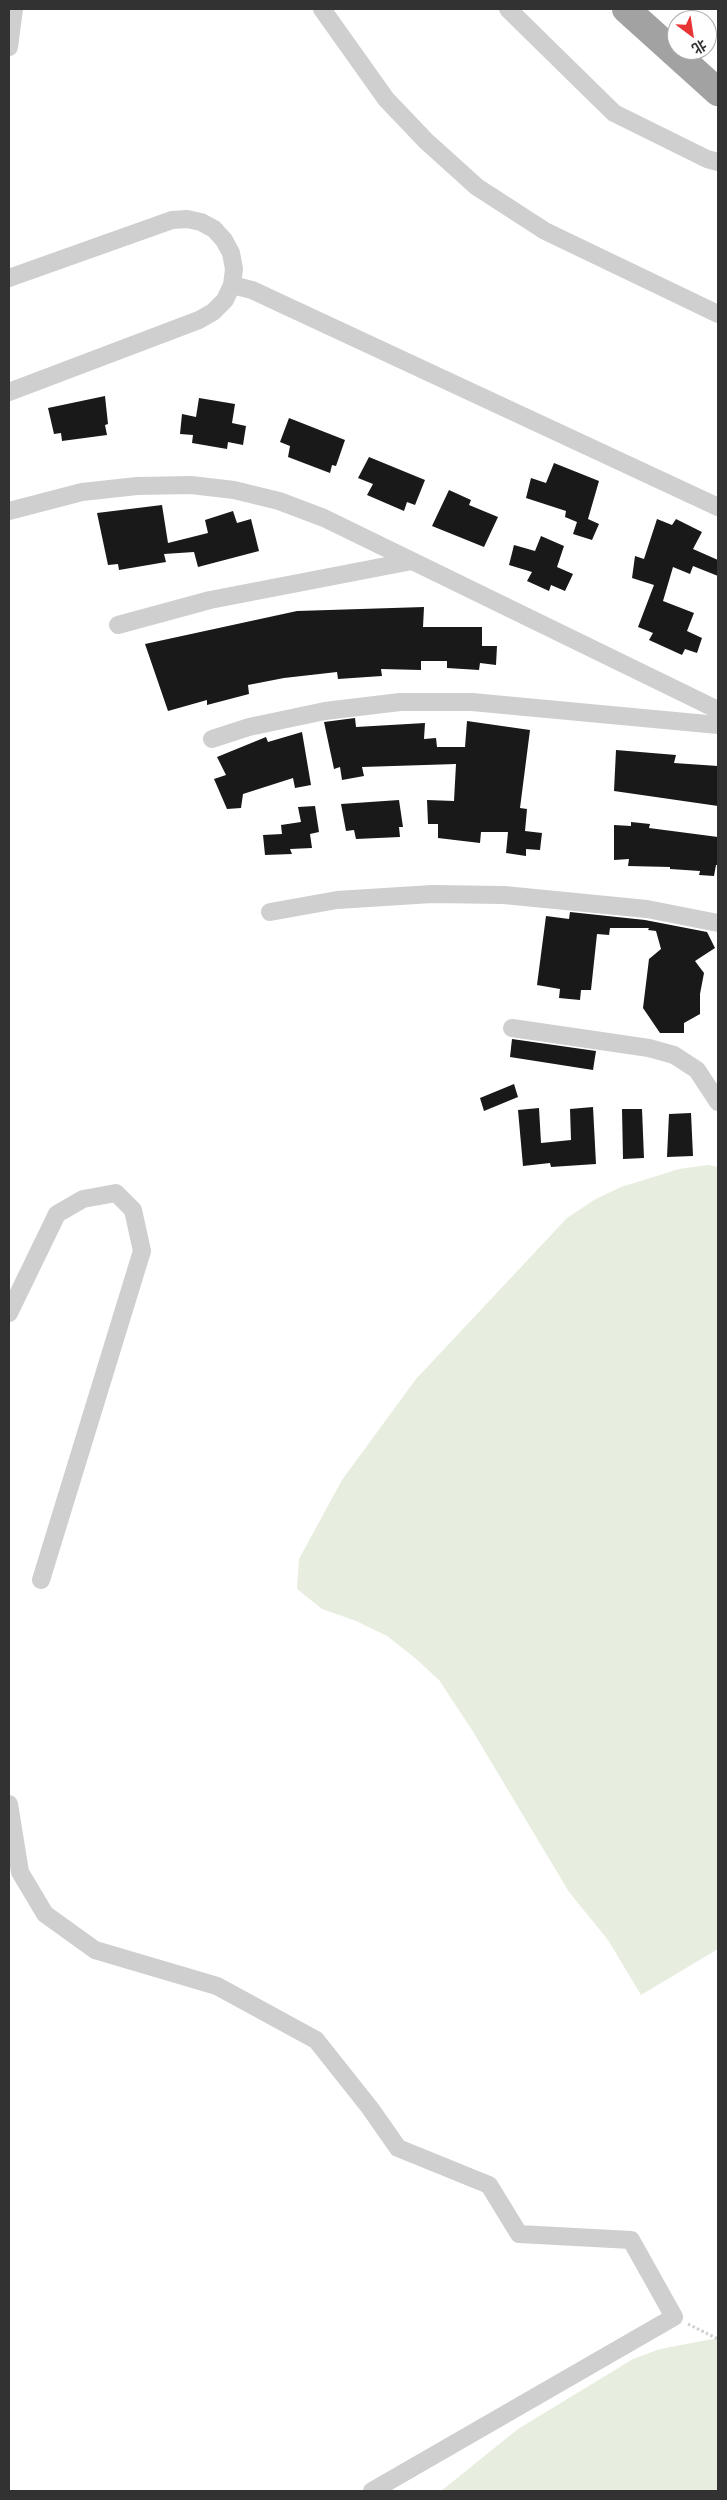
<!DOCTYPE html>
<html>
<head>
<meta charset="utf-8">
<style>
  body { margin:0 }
  #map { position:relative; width:727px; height:2500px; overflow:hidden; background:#fff; font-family:"Golos Text","Noto Sans SC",sans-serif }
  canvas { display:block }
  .frame { position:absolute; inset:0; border:10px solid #323232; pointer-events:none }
  .north { position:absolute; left:667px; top:10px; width:50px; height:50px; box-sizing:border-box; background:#fff; border:1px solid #adadad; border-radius:50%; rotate:149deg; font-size:14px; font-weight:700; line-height:20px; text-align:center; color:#323232 }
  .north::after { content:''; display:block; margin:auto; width:18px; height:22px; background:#e73536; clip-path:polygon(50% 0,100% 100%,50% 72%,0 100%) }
</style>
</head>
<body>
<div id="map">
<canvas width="727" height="2500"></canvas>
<div class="frame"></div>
<div class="north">北</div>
</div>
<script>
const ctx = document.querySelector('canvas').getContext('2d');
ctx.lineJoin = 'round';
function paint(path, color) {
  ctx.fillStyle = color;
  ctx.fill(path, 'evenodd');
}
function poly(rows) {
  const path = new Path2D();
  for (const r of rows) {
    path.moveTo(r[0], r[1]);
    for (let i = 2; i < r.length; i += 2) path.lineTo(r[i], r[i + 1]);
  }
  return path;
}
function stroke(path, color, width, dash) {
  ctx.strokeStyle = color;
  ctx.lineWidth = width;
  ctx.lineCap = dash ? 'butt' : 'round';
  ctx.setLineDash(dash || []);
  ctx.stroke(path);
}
const green = poly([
  [708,1165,718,1167,718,1949,641,1995,608,1940,569,1892,472,1730,439,1680,415,1658,387,1636,356,1621,322,1609,297,1589,299,1559,342,1480,416,1379,567,1218,594,1200,621,1187,679,1169],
  [718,2338,718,2491,441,2491,518,2429,633,2359,660,2349]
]);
const building = poly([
  [105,396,108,424,105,425,107,435,62,441,61,433,54,434,48,408],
  [199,398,235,404,232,423,246,426,243,445,228,442,227,449,192,443,193,435,180,434,182,414,196,417],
  [289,418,345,440,336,466,332,465,330,473,288,457,290,446,280,442],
  [369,457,425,480,415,505,407,502,404,511,367,495,373,484,358,478],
  [554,463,599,481,588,519,599,524,592,540,573,534,577,522,565,517,566,511,526,498,531,478,546,483],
  [449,490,471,500,469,505,498,517,484,547,432,526],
  [162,505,168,543,208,533,205,520,233,511,237,523,251,519,259,551,198,567,194,552,164,554,166,562,119,570,118,564,108,565,97,513],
  [657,519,672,525,676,519,702,532,693,549,718,560,718,576,693,566,690,574,673,567,663,601,694,613,687,631,702,638,697,653,685,649,682,655,649,640,653,633,638,627,654,585,632,578,635,556,644,559],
  [541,536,564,546,557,567,573,574,565,591,551,585,549,591,527,581,532,572,509,565,514,545,535,551],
  [424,607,423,627,482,627,482,646,497,646,496,665,480,663,479,670,447,668,447,661,421,661,421,670,381,669,382,676,338,679,337,672,284,678,248,685,249,694,207,705,207,700,168,711,145,644,297,611],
  [355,718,356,727,425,723,424,739,436,738,437,747,465,747,467,721,530,730,520,808,527,809,525,831,542,833,540,850,526,849,526,856,506,853,508,832,481,832,480,843,438,838,438,824,428,824,427,800,454,801,456,764,362,767,364,776,342,780,340,767,334,769,324,722],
  [302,732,311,785,295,788,293,778,243,794,241,808,227,809,214,779,226,775,217,757,266,737,268,742],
  [616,750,676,755,674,763,718,766,718,806,614,791],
  [399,800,403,827,399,827,400,837,356,839,354,830,346,831,341,804],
  [315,806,319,832,310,834,312,848,290,849,292,854,265,855,263,835,282,834,281,825,301,822,298,807],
  [631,822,650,824,649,828,718,837,718,865,716,865,714,876,699,875,700,871,670,869,670,867,628,866,629,859,614,860,614,825,631,826],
  [570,912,645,920,707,932,715,948,695,961,704,973,700,994,700,1014,684,1023,684,1033,660,1033,643,1008,649,959,661,949,656,931,648,930,649,928,610,928,609,935,597,934,591,990,581,990,580,1000,559,998,560,989,537,985,546,916,569,919],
  [512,1039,596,1051,593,1070,510,1057],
  [514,1084,518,1097,484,1111,480,1098],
  [593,1107,596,1164,551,1167,550,1163,523,1166,518,1110,539,1108,541,1143,571,1140,570,1109],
  [622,1109,642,1109,644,1158,623,1159],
  [691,1113,693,1156,667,1157,669,1114]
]);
const path = poly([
  [688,2324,718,2339]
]);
const minor = poly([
  [322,9,386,99,426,141,477,187,545,231,718,314],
  [508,9,614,113,707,159,718,162],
  [9,47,14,9],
  [9,278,172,220,187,219,201,222,214,229,224,240,231,253,234,269,232,285,225,300,213,312,199,320,9,392],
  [232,285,252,290,718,507],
  [9,511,82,492,137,486,191,485,234,490,279,501,324,518,718,710],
  [118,625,210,600,412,561],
  [212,739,249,727,325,711,400,702,472,702,718,725],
  [270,912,337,900,432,894,504,895,647,909,718,923],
  [512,1028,649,1048,674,1055,697,1070,718,1102],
  [9,1313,57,1214,83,1199,116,1193,133,1210,142,1251,41,1580],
  [9,1804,20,1872,45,1914,95,1950,217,1986,316,2040,370,2108,398,2148,489,2185,519,2234,631,2240,674,2317,372,2491]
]);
const trunk = poly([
  [626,9,718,92]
]);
paint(green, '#e7eee0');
paint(building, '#191919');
stroke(path, '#cfcfcf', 3, [2.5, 2.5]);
stroke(minor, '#cfcfcf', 18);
stroke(trunk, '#a2a2a2', 28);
</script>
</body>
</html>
